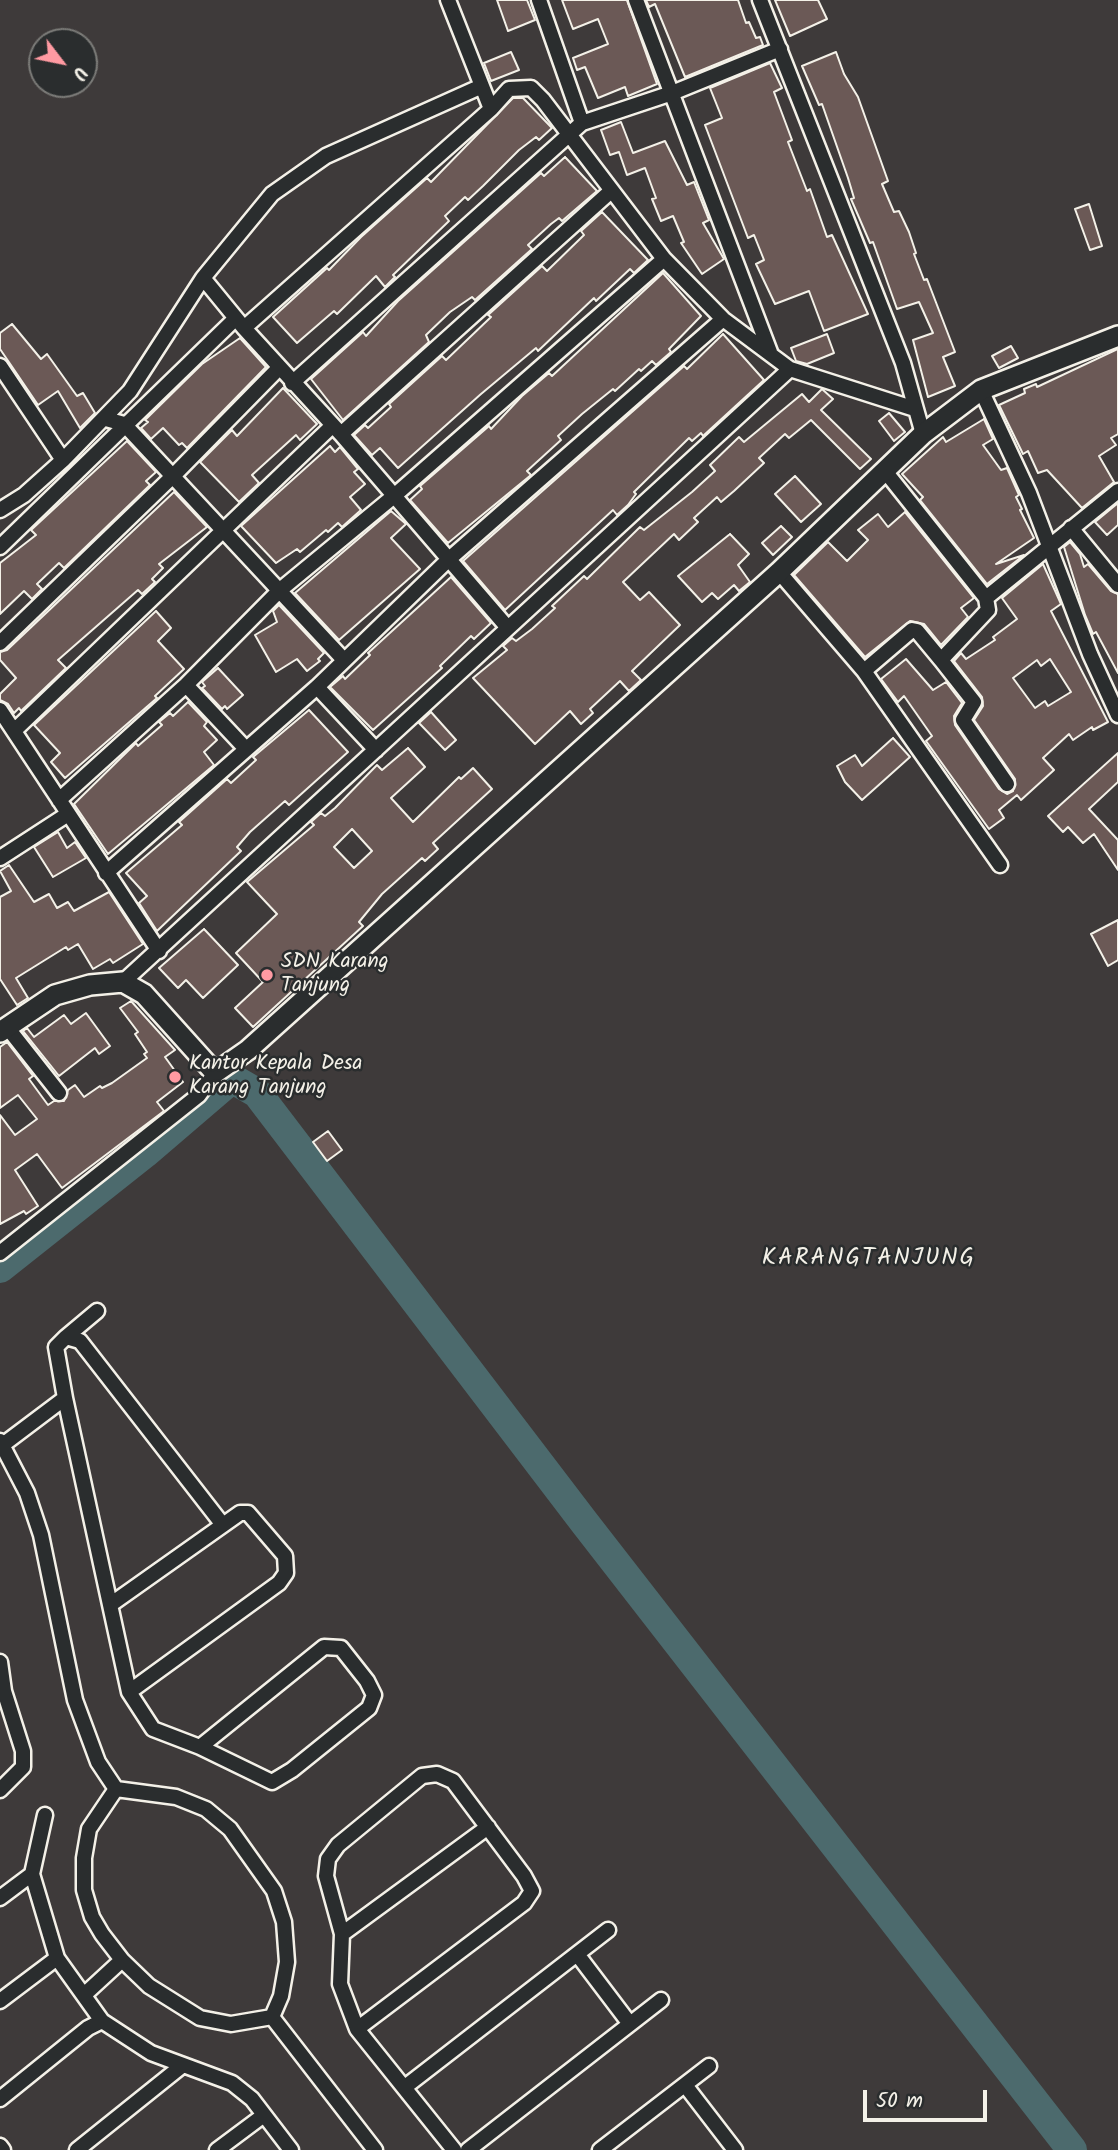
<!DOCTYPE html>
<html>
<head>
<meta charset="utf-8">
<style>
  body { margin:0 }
  #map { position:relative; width:1118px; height:2150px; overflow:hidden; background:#3e3a3a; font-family:Kalam,sans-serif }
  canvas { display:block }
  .north { position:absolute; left:28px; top:28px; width:70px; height:70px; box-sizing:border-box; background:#2a2d2e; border:2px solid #7b7b78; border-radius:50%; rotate:122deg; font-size:19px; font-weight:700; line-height:28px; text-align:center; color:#f4f1e8 }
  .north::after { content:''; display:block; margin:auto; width:24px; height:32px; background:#ff9aa2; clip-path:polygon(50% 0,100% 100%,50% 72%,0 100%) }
  .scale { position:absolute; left:863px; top:2090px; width:124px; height:32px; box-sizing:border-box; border:4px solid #f4f1e8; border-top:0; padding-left:9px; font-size:21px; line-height:24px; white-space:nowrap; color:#f4f1e8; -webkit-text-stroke:5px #2a2d2e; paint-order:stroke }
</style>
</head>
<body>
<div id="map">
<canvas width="1118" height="2150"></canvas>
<div class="north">U</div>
<div class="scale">50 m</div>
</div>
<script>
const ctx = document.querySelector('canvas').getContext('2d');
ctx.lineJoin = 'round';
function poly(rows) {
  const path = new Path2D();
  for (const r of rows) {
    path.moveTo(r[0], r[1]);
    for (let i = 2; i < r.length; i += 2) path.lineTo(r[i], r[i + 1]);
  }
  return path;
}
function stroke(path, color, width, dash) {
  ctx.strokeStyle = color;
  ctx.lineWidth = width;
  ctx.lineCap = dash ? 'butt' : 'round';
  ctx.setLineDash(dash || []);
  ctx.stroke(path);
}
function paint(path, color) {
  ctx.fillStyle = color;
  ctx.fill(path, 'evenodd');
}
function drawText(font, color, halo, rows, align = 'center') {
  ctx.font = font + ' Kalam,sans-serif';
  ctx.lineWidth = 5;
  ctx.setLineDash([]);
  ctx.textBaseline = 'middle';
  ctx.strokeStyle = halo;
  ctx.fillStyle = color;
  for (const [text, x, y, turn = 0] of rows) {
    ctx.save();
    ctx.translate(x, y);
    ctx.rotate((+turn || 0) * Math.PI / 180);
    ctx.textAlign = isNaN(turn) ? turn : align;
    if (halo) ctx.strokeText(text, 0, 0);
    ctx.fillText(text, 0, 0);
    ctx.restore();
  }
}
const river = poly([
  [0,1268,145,1153,229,1081,238,1082,257,1093,584,1522,1072,2150]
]);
const building = poly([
  [497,0,527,0,535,20,508,31,497,0],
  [562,0,627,0,657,84,628,96,625,87,598,98,585,67,577,70,573,58,608,44,598,19,573,29,562,0],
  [646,0,738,0,746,23,749,22,756,38,760,37,763,45,685,77,655,4,649,7,646,0],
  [775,0,818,0,827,19,790,36,775,0],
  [511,52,519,70,491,81,484,63,511,52],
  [836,52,844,74,858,97,888,181,882,184,894,212,899,211,909,232,916,253,914,254,924,280,927,279,955,352,943,357,955,386,928,397,913,340,933,333,919,302,897,309,873,242,870,243,851,199,854,198,848,178,822,104,819,105,802,66,836,52],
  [770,63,782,88,774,92,792,140,788,142,800,173,807,191,810,189,827,237,832,235,868,314,824,331,809,291,775,304,756,264,764,260,754,235,748,238,705,125,722,118,710,88,770,63],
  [513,98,523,98,552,128,539,140,536,137,519,150,483,186,468,200,465,197,445,216,449,221,393,275,395,277,385,287,376,276,337,314,334,311,297,343,273,317,327,268,329,270,361,237,427,178,431,182,513,98],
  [621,122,633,153,665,141,687,185,694,182,709,220,703,223,724,259,702,274,681,243,684,242,673,216,661,221,652,199,656,198,645,168,627,175,619,152,610,155,601,130,621,122],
  [565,157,597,191,562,221,559,218,551,224,528,245,532,249,475,300,472,297,450,312,426,335,429,342,343,420,311,379,363,332,366,336,398,301,541,173,544,176,565,157],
  [1089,204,1102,246,1090,250,1075,209,1089,204],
  [602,212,648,260,634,273,630,269,596,301,594,298,538,351,536,348,481,394,398,468,380,448,372,455,354,435,365,425,368,428,391,407,389,404,442,356,446,360,491,317,488,315,542,266,547,271,584,235,581,231,602,212],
  [663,273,701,316,669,349,671,352,656,365,652,361,641,371,639,369,615,391,613,389,582,414,558,436,561,440,527,471,531,475,448,543,410,500,422,489,420,486,489,426,491,429,522,396,549,373,552,376,663,273],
  [12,324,41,359,47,354,77,396,83,393,95,413,80,428,58,391,38,405,0,349,0,333,12,324],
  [723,334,764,380,703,436,701,433,692,441,689,438,634,492,636,494,628,505,617,515,613,510,505,610,463,561,684,366,687,369,723,334],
  [827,334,834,353,807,364,796,361,791,348,827,334],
  [240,338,266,367,187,448,182,443,179,445,163,428,151,439,141,428,148,422,145,420,202,364,240,338],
  [1011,346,1018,358,999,368,992,356,1011,346],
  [1118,349,1118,434,1111,438,1116,445,1099,456,1114,482,1082,508,1047,470,1038,473,1028,451,1023,454,999,405,1025,393,1024,389,1036,384,1037,387,1118,349],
  [283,388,317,424,300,440,296,435,252,475,259,483,239,502,200,462,232,430,237,436,283,388],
  [822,389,833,399,821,410,871,459,860,469,811,420,789,438,785,434,759,458,764,463,734,491,721,502,717,497,694,518,698,522,679,540,674,534,623,582,640,600,649,592,680,625,632,671,641,680,629,691,620,681,590,709,593,713,581,724,570,711,535,744,473,678,507,650,503,646,512,638,516,641,532,629,555,608,552,606,584,576,587,579,640,527,644,530,692,492,715,471,710,465,739,437,744,442,802,394,809,402,822,389],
  [889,413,905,432,894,441,879,421,889,413],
  [984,419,993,439,983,445,1001,470,1007,468,1019,495,1016,497,1022,509,1020,510,1034,538,996,564,1024,555,987,584,920,500,923,497,902,474,943,437,946,442,984,419],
  [127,441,156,472,146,481,150,485,64,568,59,563,37,584,42,589,32,599,24,591,0,614,0,563,36,535,31,530,127,441],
  [330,446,335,452,340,447,358,469,354,472,365,484,350,497,361,510,342,527,338,523,328,532,326,530,300,552,297,549,276,563,241,526,330,446],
  [795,476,821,504,801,522,775,494,795,476],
  [174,492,207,527,159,564,163,568,152,579,155,582,142,594,138,590,58,660,66,668,21,711,19,708,14,713,8,704,0,700,0,694,16,678,0,660,0,652,7,650,174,492],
  [1118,503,1118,525,1107,535,1095,522,1118,503],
  [391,511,406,524,391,538,420,569,339,640,295,593,391,511],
  [905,512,974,598,961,608,968,617,941,645,924,624,910,621,865,657,794,575,828,542,847,561,868,540,858,530,878,514,888,527,905,512],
  [781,526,792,537,773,555,762,543,781,526],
  [730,534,749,554,738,565,750,582,739,591,734,585,718,599,712,593,702,602,678,576,730,534],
  [1070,542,1080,554,1084,567,1088,564,1111,591,1118,594,1118,673,1096,632,1093,634,1085,615,1064,547,1070,542],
  [1043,564,1061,604,1051,611,1108,722,1093,730,1092,727,1073,740,1069,734,1043,758,1054,770,1021,800,1017,795,999,810,1004,818,989,829,926,741,932,736,904,696,898,702,881,679,906,659,933,690,946,682,962,703,954,716,955,725,999,789,1007,794,1013,791,1015,779,974,720,983,706,982,697,954,661,961,653,966,659,995,640,993,637,1017,619,1002,598,1043,564],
  [1050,659,1071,692,1048,706,1045,701,1035,708,1013,678,1037,660,1041,666,1050,659],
  [451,577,491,623,474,639,471,636,440,666,442,668,373,730,330,687,343,676,345,679,370,655,368,653,451,577],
  [279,605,324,653,318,659,320,661,307,671,297,659,276,672,255,635,277,622,273,611,279,605],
  [156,611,171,628,158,641,184,669,155,696,157,698,65,778,51,762,60,753,34,725,156,611],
  [218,668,243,695,227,709,225,706,222,709,202,688,205,686,202,682,218,668],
  [188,702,207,722,204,726,217,740,204,752,214,765,108,854,74,804,136,743,138,746,162,725,159,722,170,713,173,716,188,702],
  [309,710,348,752,289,805,285,801,250,832,237,847,241,851,157,931,139,903,147,896,126,873,182,825,179,822,227,779,231,783,256,760,253,757,309,710],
  [431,712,456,740,445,750,419,723,431,712],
  [893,738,910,757,862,800,845,782,837,766,855,755,862,766,893,738],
  [408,748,425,767,391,798,413,822,459,777,461,779,473,768,492,789,433,843,438,849,425,861,422,858,382,894,359,922,363,926,253,1027,235,1008,263,982,236,953,277,914,247,882,314,825,311,822,321,813,325,816,335,808,377,765,382,770,408,748],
  [352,829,372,851,354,868,334,847,352,829],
  [1118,753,1118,782,1089,809,1118,840,1118,870,1094,834,1083,843,1068,827,1063,832,1048,816,1118,753],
  [58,832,67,848,75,842,86,858,53,877,34,847,58,832],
  [9,865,34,902,49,894,57,908,68,902,74,911,109,892,143,944,113,963,110,959,93,969,78,944,68,950,66,947,16,978,28,998,17,1005,0,979,0,897,11,891,0,871,9,865],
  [1118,920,1118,960,1108,966,1091,934,1118,920],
  [204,929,238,965,203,998,186,980,178,988,159,968,204,929],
  [131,1001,175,1050,165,1057,183,1082,157,1102,164,1111,62,1188,37,1154,15,1170,38,1206,26,1214,24,1211,0,1224,0,1115,15,1135,37,1119,18,1095,0,1108,0,1047,7,1042,33,1076,29,1079,48,1105,54,1101,64,1101,68,1090,75,1085,84,1097,100,1086,102,1088,112,1083,147,1058,144,1054,147,1052,135,1034,138,1032,120,1008,131,1001],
  [86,1013,110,1046,99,1054,95,1048,59,1076,23,1031,27,1028,34,1037,64,1015,71,1024,86,1013],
  [328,1131,342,1150,327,1161,313,1142,328,1131]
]);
const street = poly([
  [448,0,491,109],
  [539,0,582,123],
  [636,0,770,352],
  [760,0,903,363,923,434],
  [203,278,272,194,326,156,482,86],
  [0,366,63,460],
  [292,383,582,123,672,93,780,49],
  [981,390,1029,493,1090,654,1118,715],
  [106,419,124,424,344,660],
  [341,434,611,191],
  [885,471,986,598],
  [0,510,24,495,63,460,130,391,203,278,244,328],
  [1071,528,1118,585],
  [0,547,235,319],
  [779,572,864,671,1000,865],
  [508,628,341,434,244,328,491,109,509,89,531,88,543,100,664,259,723,319,790,369,915,409],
  [0,643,174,475,278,369],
  [941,660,974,702,963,720,1007,784],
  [864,671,912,630,917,631,941,660,988,610,986,598,1118,491],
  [186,685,246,749],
  [317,687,376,750],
  [0,710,159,951],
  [15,730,332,426],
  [59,800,186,685,280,590,394,496,664,259],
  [0,858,68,814],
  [106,873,317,687,448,560,723,319],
  [123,982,790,369],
  [7,1027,59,1093],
  [0,1253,199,1095,215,1073],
  [66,1337,97,1311],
  [65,1398,56,1347,66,1337,80,1341,223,1525],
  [0,1441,27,1493,41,1535,75,1700,98,1762,116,1789,176,1797,206,1809,230,1829,274,1891,284,1922,287,1962,281,1996,272,2017],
  [0,1447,65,1398,129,1692,153,1729,200,1747,272,1782,292,1770,369,1708,374,1695,367,1681,341,1648,324,1647,200,1747],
  [110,1605,240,1513,248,1513,285,1556,286,1573,279,1583,129,1692],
  [0,1662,4,1691,23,1751,23,1767,0,1790],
  [116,1789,89,1829,84,1858,84,1890,92,1917,102,1934,122,1960,149,1986,200,2018,231,2024,272,2017],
  [45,1815,32,1874,57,1958,102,2021],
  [0,1898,32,1874],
  [342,1934,488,1827],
  [577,1954,630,2024],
  [84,1995,122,1960],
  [0,2001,57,1958],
  [272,2017,375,2150],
  [357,2029,524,1903,532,1891,524,1876,453,1781,437,1774,422,1776,338,1845,328,1859,326,1876,342,1934,340,1984,357,2029,454,2150],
  [685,2085,735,2150],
  [405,2087,608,1930],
  [0,2099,88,2028,102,2021,151,2053,232,2083,252,2099,291,2150],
  [0,2146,3,2150],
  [77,2150,183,2065],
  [217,2150,264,2115],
  [468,2150,661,2000],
  [600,2150,709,2066]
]);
const secondary = poly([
  [0,1032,55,995,90,985,123,982,144,994,215,1073,248,1050,779,572,923,434,981,390,1118,336]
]);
const markers = [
  [267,975,7,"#ff9aa2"],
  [175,1077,7,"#ff9aa2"]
];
const poiNames = [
  ["SDN Karang",281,963],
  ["Tanjung",281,987],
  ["Kantor Kepala Desa",189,1065],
  ["Karang Tanjung",189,1089]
];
const quarterNames = [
  ["KARANGTANJUNG",869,1260]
];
stroke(river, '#4c6a6d', 30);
paint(building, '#6b5956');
stroke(building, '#f4f1e8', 2);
stroke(street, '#f4f1e8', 19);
stroke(secondary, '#f4f1e8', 24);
stroke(street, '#2a2d2e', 14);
stroke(secondary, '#2a2d2e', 19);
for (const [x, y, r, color] of markers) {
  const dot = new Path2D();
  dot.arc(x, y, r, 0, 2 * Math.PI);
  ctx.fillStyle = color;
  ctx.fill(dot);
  stroke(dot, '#2a2d2e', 2.5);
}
drawText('21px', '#f4f1e8', '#2a2d2e', poiNames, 'left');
ctx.letterSpacing = '2px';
drawText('24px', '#f4f1e8', '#2a2d2e', quarterNames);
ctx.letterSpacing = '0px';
</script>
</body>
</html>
